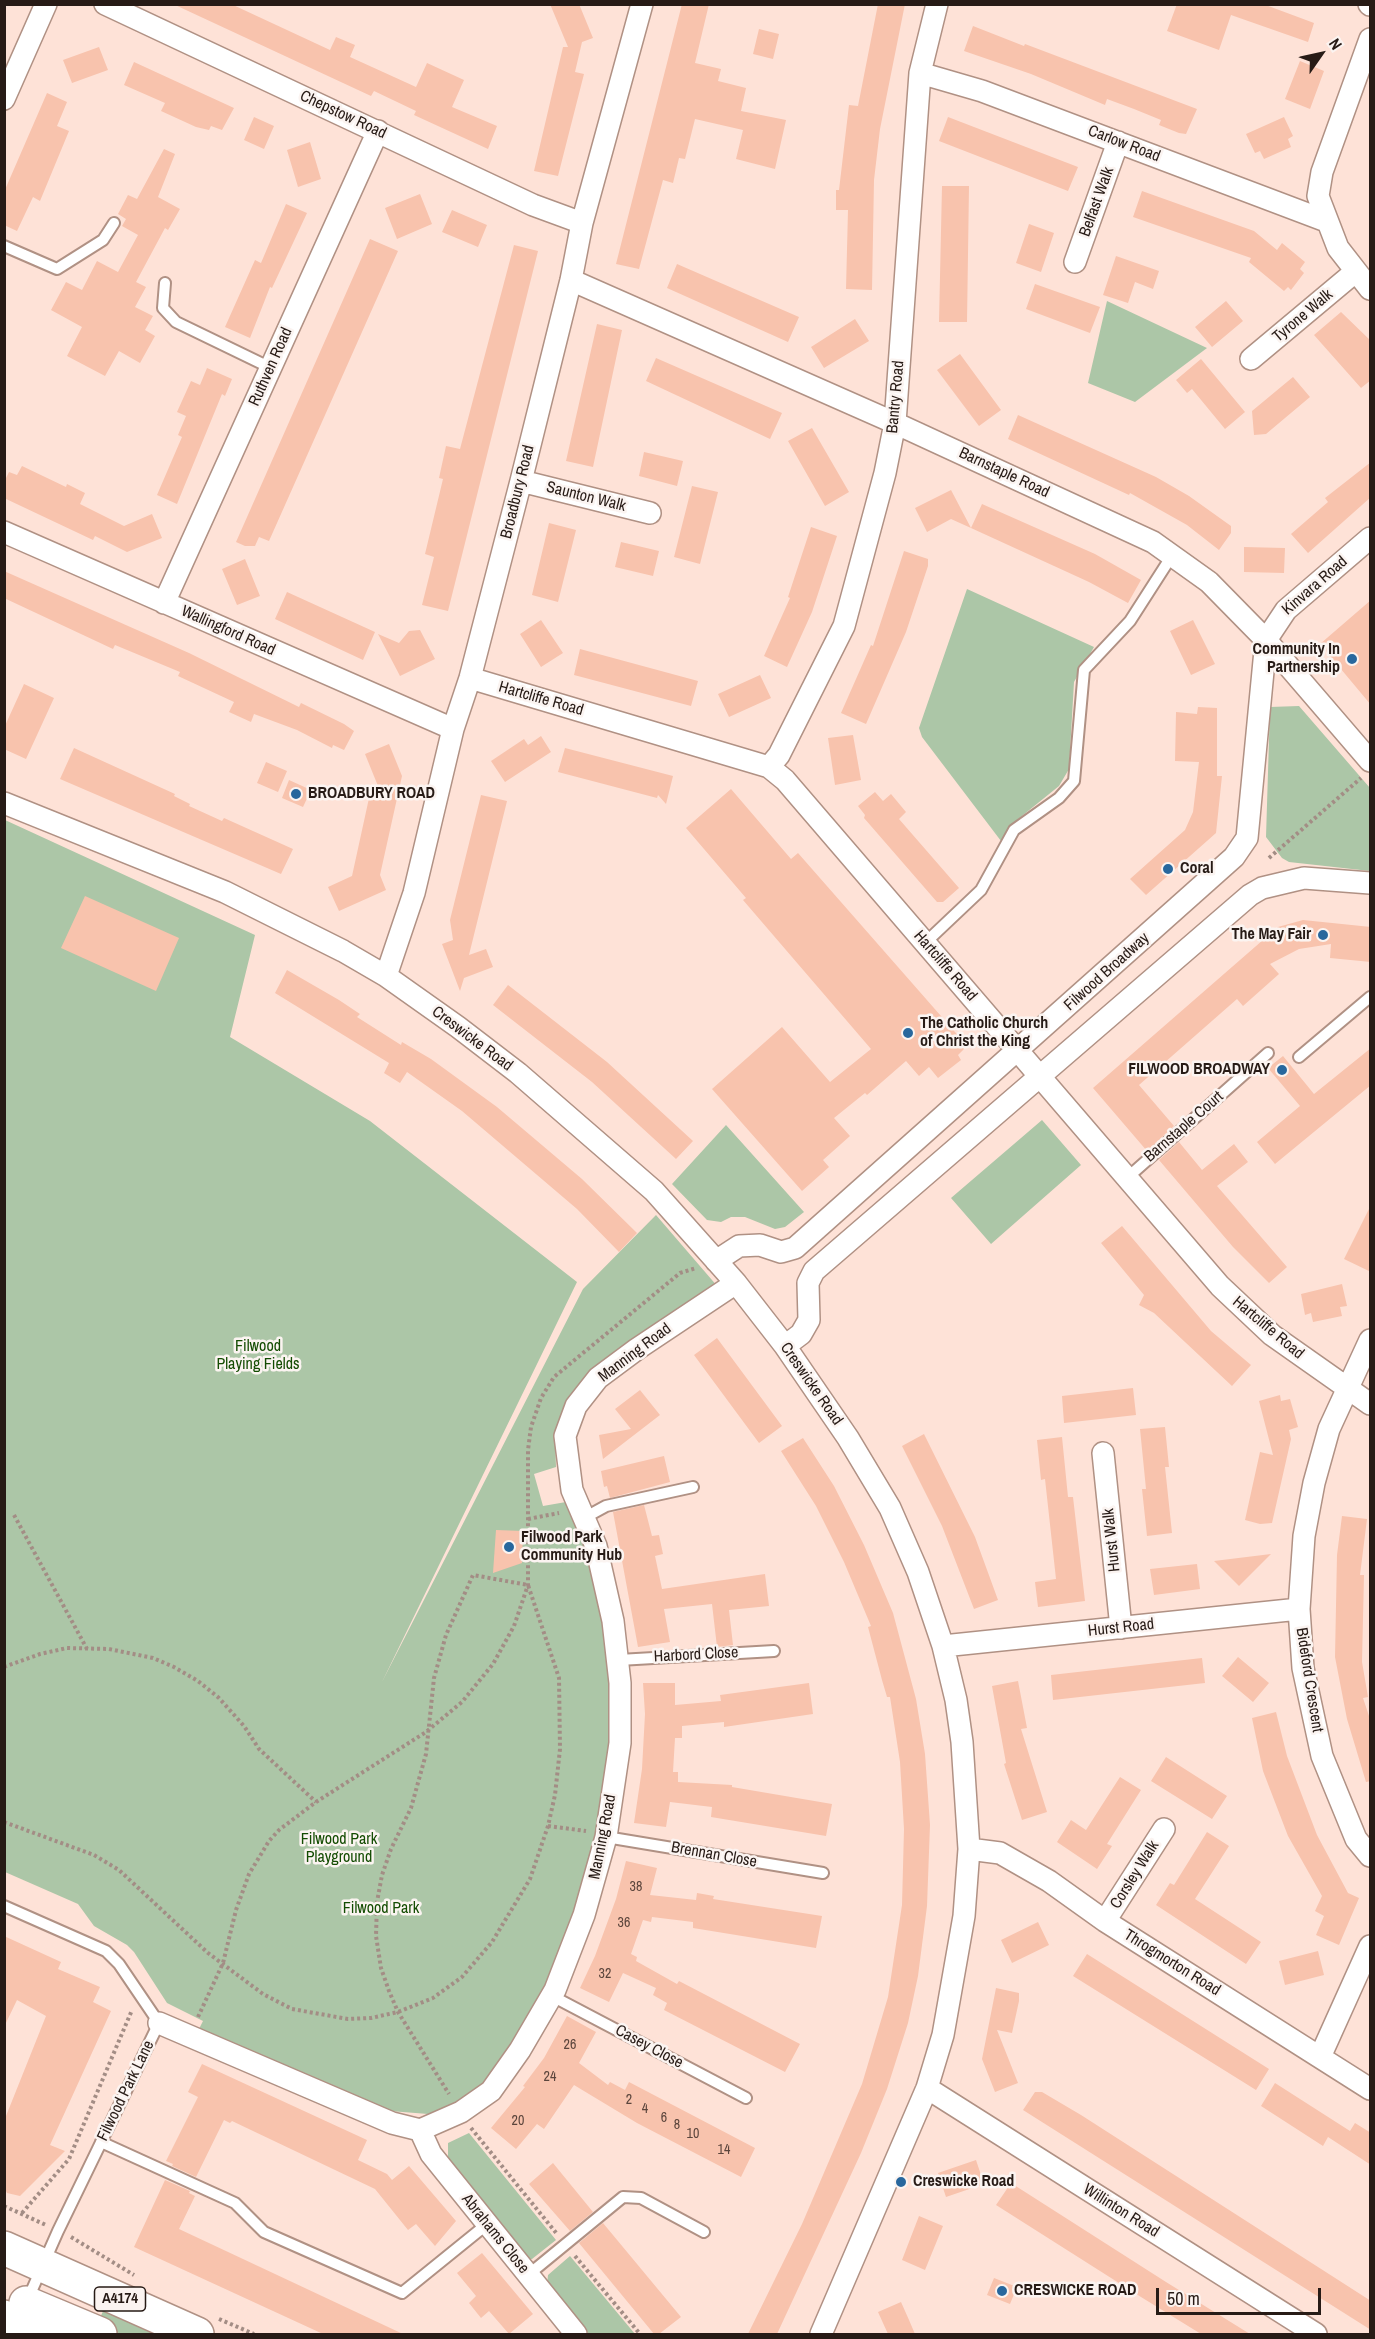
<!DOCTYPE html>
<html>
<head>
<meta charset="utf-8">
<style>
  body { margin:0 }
  #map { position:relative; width:1375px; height:2339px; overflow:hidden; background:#fee2d7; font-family:"Archivo Narrow",sans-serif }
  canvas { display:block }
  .frame { position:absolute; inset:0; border:6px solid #271b16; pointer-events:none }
  .north { position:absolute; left:1291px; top:24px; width:60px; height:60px; -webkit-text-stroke:4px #fbf4f1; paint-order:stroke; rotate:56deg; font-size:16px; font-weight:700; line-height:24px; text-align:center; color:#271b16 }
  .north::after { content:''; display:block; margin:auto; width:21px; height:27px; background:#271b16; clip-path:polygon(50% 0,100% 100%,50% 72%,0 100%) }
  .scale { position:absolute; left:1156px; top:2288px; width:165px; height:27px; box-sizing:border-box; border:3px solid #271b16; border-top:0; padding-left:8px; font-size:18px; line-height:21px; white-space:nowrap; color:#271b16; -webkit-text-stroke:4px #fbf4f1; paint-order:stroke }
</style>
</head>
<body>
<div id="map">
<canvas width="1375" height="2339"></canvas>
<div class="frame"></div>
<div class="north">N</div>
<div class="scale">50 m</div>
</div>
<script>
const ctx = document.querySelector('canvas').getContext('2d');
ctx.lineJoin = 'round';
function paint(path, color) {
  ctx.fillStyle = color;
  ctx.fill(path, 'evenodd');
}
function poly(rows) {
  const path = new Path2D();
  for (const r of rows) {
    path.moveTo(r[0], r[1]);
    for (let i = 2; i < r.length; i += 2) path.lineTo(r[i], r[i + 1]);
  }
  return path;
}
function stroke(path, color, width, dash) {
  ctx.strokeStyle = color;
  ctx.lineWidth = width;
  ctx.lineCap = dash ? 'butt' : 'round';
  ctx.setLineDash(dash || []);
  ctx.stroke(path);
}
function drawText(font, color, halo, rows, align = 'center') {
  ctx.font = font + ' "Archivo Narrow",sans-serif';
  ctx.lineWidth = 5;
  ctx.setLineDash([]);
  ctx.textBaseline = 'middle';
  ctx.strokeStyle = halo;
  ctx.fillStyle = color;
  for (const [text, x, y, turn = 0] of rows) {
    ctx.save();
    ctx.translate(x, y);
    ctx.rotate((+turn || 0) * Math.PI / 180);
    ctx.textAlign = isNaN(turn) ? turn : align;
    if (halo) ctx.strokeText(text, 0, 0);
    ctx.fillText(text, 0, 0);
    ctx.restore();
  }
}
const green = poly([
  [1107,301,1207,348,1135,402,1088,383],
  [967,589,1094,647,1074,682,1069,769,1059,786,1012,824,1001,841,922,737,919,728],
  [1299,706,1370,788,1370,871,1289,862,1282,858,1266,837,1270,707],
  [5,820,255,935,230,1037,370,1121,577,1282,382,1682,583,1289,656,1215,718,1287,590,1372,568,1399,560,1418,555,1436,556,1467,534,1474,543,1506,566,1502,585,1544,599,1595,610,1664,610,1742,606,1791,578,1919,547,1989,498,2067,475,2092,446,2110,428,2114,390,2111,199,2029,203,2021,167,2003,134,1952,127,1945,94,1926,78,1904,5,1872],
  [1042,1120,1081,1165,991,1244,951,1198],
  [726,1125,804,1212,785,1227,775,1229,745,1217,731,1217,721,1222,707,1220,672,1184],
  [469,2133,556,2240,532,2259,527,2260,443,2161,448,2157,448,2143],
  [570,2256,635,2334,589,2334,547,2285,548,2275],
  [106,2305,172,2334,121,2334,97,2324]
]);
const building = poly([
  [173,4,231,4,330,50,336,37,355,45,350,57,416,87,427,63,464,80,452,107,497,126,488,149,414,115,416,111,374,91,371,96],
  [550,4,579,4,593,38,582,42,575,72,584,74,558,176,534,171,563,47,568,47],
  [682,4,709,4,695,63,721,69,718,81,746,88,741,111,786,120,775,169,736,159,743,130,695,119,685,159,679,158,673,183,663,180,639,269,616,264],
  [878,4,905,4,880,129,874,180,872,290,846,289,848,210,836,210,836,190,839,190,849,105,858,106],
  [1177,4,1263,4,1314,23,1308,42,1231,15,1219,50,1167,31],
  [973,26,1024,46,1025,44,1197,109,1186,134,1179,133,1159,125,1161,120,1134,109,1107,99,1105,105,1031,74,964,51],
  [759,29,779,34,773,59,753,54],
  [99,47,108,70,72,83,63,60],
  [1300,61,1324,71,1310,109,1285,99],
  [134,62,234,108,222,130,211,126,209,130,196,127,161,111,165,103,124,85],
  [47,93,67,102,57,126,69,131,40,201,33,197,17,231,4,225,4,192],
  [254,117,274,126,264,149,244,140],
  [948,117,1078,167,1068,191,939,141],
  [1284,117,1293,136,1288,139,1291,147,1264,159,1260,151,1255,153,1246,134],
  [310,142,321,179,298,187,287,150],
  [164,149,175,154,158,197,180,209,168,230,165,228,136,282,146,287,135,307,153,316,145,330,155,336,140,363,119,351,105,376,67,356,82,327,51,310,66,282,82,290,97,261,118,272,138,235,122,226,126,219,118,214,128,195,137,199],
  [942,186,969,186,967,322,939,322],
  [1142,191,1254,231,1277,250,1282,243,1305,262,1300,269,1304,273,1291,290,1288,287,1284,291,1249,262,1251,258,1133,217],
  [420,194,432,224,397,239,385,208],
  [286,204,307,213,272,288,270,287,250,338,225,327,255,260,261,263],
  [452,210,487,225,478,247,442,232],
  [1029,224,1054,233,1041,272,1016,263],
  [370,239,398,251,269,541,259,537,255,546,245,546,236,542],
  [514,245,538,251,448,611,422,605,434,557,425,554,443,479,439,478,446,446,460,449],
  [1116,256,1159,271,1153,289,1135,282,1128,303,1103,295],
  [677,264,799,317,788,342,667,288],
  [1035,284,1100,307,1090,333,1026,309],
  [1226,301,1243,321,1212,347,1195,327],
  [1341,312,1371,341,1371,380,1361,388,1314,335],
  [855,319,869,341,824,368,811,347],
  [597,324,622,330,593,467,566,461],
  [960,354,1001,410,979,426,937,370],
  [656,358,782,413,770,439,646,381],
  [1201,359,1245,412,1225,429,1192,389,1187,393,1176,380],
  [207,368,232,379,225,396,222,394,177,504,157,495,182,437,178,435,186,416,177,412,191,381,200,385],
  [1293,377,1310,397,1266,434,1254,435,1252,411],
  [1018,415,1156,477,1189,496,1231,526,1231,533,1219,550,1187,525,1130,493,1129,495,1008,439],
  [812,428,849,492,825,506,788,441],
  [644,452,683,461,677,486,639,476],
  [1371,462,1371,497,1308,553,1291,534,1328,502,1325,498],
  [22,466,66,487,67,484,85,493,80,504,124,526,152,514,162,538,127,552,95,536,93,540,4,498,4,482,9,472,17,475],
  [692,486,718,492,700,564,674,557],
  [951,490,971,528,951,519,927,532,915,508],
  [982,504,1095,554,1141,580,1128,603,1089,582,971,528],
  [549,523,576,530,558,602,532,595],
  [811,527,837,536,812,612,787,667,764,656,790,598,788,597],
  [621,542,659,551,653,576,615,567],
  [1244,547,1285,548,1284,573,1244,572],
  [904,551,928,559,928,566,906,632,866,724,841,713,871,645,873,646],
  [245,559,260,596,237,605,222,569],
  [4,571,189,653,299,707,301,703,344,724,354,731,344,750,333,745,332,748,297,730,254,714,251,722,229,712,234,702,178,676,180,672,115,645,113,649,4,598],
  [287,592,375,632,363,660,275,619],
  [1371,600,1371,705,1320,644],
  [541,620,563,653,541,667,520,634],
  [1193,620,1215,664,1191,675,1170,631],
  [420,630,435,659,400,676,378,634,399,643,409,631],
  [580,649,698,681,691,706,574,675],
  [760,675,771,698,729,717,718,694],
  [24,684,54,698,26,759,4,749,4,728],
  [1198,707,1217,708,1217,776,1222,776,1216,833,1146,895,1130,879,1185,830,1193,812,1199,762,1175,761,1176,712,1197,714],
  [853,735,861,780,835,785,828,738],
  [541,736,551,752,505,782,491,761,524,739,528,745],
  [389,744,402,776,380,875,386,890,339,911,328,887,352,876,371,789,378,786,365,754],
  [74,748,175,794,174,796,190,804,189,806,222,821,224,818,293,849,281,874,60,779],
  [565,748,673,776,666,804,658,795,657,798,558,772],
  [266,762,287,771,278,792,257,783],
  [289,780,311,790,303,807,282,798],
  [731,789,791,859,798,853,962,1040,959,1043,964,1049,958,1055,961,1060,938,1078,929,1067,919,1076,906,1061,867,1095,865,1093,834,1118,850,1136,823,1160,829,1167,802,1191,712,1089,782,1027,830,1082,871,1049,743,900,746,898,686,828],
  [875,792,883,801,891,794,906,812,899,819,959,888,943,902,937,902,864,818,865,815,858,806],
  [481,795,507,801,469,955,486,949,493,967,464,978,460,991,442,944,453,940,450,920],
  [85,896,179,938,156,991,61,948],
  [1303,920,1371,927,1371,962,1330,958,1331,944,1299,949,1270,964,1279,974,1243,1006,1237,999,1139,1085,1174,1126,1147,1151,1093,1088,1271,933,1278,927],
  [287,970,339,1000,360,1014,357,1017,401,1045,402,1042,431,1059,497,1107,582,1179,637,1233,619,1252,577,1209,462,1111,407,1072,400,1083,384,1073,389,1063,275,993],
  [508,985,607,1062,693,1141,676,1159,592,1082,493,1005],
  [1371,1048,1371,1085,1275,1164,1257,1142,1300,1106,1268,1068,1283,1056,1314,1094],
  [1179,1142,1202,1170,1234,1144,1248,1162,1217,1186,1287,1267,1269,1283,1233,1247,1159,1160],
  [1371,1205,1371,1272,1344,1259],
  [1122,1226,1211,1331,1251,1365,1232,1386,1154,1313,1139,1305,1144,1295,1101,1243],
  [1342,1284,1347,1306,1340,1307,1342,1316,1313,1322,1311,1313,1305,1315,1301,1294],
  [717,1338,782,1426,759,1443,694,1355],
  [1133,1388,1136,1415,1064,1423,1062,1396],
  [640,1390,660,1415,603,1459,599,1435,631,1429,615,1409],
  [1280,1395,1281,1401,1290,1399,1298,1427,1289,1430,1291,1439,1272,1523,1260,1524,1245,1520,1260,1452,1273,1455,1259,1401],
  [1165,1427,1169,1467,1165,1467,1172,1533,1147,1536,1142,1489,1146,1489,1140,1429],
  [924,1434,975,1537,998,1600,974,1609,942,1526,902,1446],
  [1062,1437,1068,1497,1073,1497,1085,1601,1038,1607,1035,1582,1056,1579,1045,1479,1041,1480,1037,1440],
  [803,1438,834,1486,864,1545,893,1613,916,1699,925,1754,930,1825,927,1906,918,1976,908,2023,887,2089,861,2153,777,2334,748,2334,802,2224,862,2084,888,1997,902,1905,904,1829,900,1762,890,1697,887,1697,882,1680,868,1627,871,1626,844,1562,816,1506,781,1451],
  [664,1456,670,1482,610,1498,607,1486,604,1487,601,1471],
  [644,1505,652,1536,659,1535,663,1554,655,1556,662,1589,765,1574,769,1606,729,1610,733,1645,717,1647,712,1604,664,1609,670,1642,638,1647,613,1512],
  [1342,1516,1367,1519,1360,1575,1364,1575,1362,1662,1368,1697,1363,1698,1371,1722,1371,1781,1366,1782,1347,1719,1335,1657,1337,1555],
  [496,1530,523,1531,522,1563,493,1573],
  [1271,1554,1239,1586,1214,1561],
  [1197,1564,1200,1589,1154,1595,1150,1569],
  [1238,1657,1269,1683,1253,1702,1222,1676],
  [1202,1658,1205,1683,1053,1700,1051,1675],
  [1018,1681,1027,1728,1021,1729,1047,1812,1022,1820,1004,1764,1006,1763,992,1686],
  [643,1683,675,1683,675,1705,721,1701,720,1695,809,1683,813,1714,724,1727,724,1722,682,1726,682,1738,675,1738,673,1772,678,1772,678,1782,732,1785,732,1787,832,1804,826,1836,711,1817,712,1807,670,1802,666,1827,634,1823,642,1769,645,1714],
  [1276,1712,1287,1756,1317,1835,1348,1893,1359,1898,1339,1945,1316,1935,1324,1916,1315,1911,1322,1896,1288,1836,1263,1771,1252,1718],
  [1166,1757,1227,1796,1212,1819,1151,1781],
  [1120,1777,1141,1790,1107,1844,1112,1846,1097,1869,1057,1842,1071,1820,1086,1830],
  [1207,1832,1229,1846,1195,1899,1261,1942,1246,1964,1156,1905,1170,1883,1174,1885],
  [626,1861,657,1868,650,1895,696,1900,697,1893,714,1896,713,1899,822,1916,816,1948,693,1928,693,1922,652,1917,651,1922,643,1920,631,1954,637,1957,636,1961,677,1984,679,1981,800,2044,785,2072,664,2010,667,2003,653,1995,656,1988,623,1973,609,2002,580,1988,595,1956,616,1899],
  [1038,1922,1049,1945,1012,1963,1001,1940],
  [4,1936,61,1962,58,1969,100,1987,93,2002,111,2011,50,2145,65,2151,20,2196,7,2193,4,2187,4,2121,46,2016,17,2000,4,2027],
  [1318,1951,1324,1975,1285,1985,1279,1961],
  [1087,1954,1269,2069,1256,2090,1073,1976],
  [996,1988,1019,1993,1019,2001,1012,2033,997,2030,1018,2083,995,2092,982,2059],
  [567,2016,596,2032,579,2063,608,2085,610,2082,625,2090,629,2082,755,2148,741,2177,637,2123,574,2085,544,2129,537,2124,516,2149,491,2128,525,2087,523,2086,544,2058],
  [202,2064,367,2140,358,2160,387,2174,392,2180,409,2166,456,2221,435,2246,416,2224,408,2230,375,2189,232,2121,230,2123,224,2120,196,2177,172,2166,173,2164,166,2161,198,2097,188,2092],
  [1275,2083,1350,2131,1355,2123,1371,2133,1371,2165,1328,2137,1323,2146,1261,2106],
  [1035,2092,1042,2092,1081,2115,1371,2301,1371,2330,1023,2110],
  [976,2160,984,2184,946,2197,938,2173],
  [553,2163,593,2212,570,2231,529,2184],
  [165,2180,190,2191,189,2193,195,2196,179,2229,403,2334,323,2334,134,2247],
  [1011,2183,1166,2282,1250,2334,1201,2334,1141,2297,996,2205],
  [919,2216,943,2226,925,2270,902,2260],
  [603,2223,681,2317,659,2334,654,2334,579,2243],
  [482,2253,533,2314,509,2334,489,2311,481,2318,469,2303,476,2296,457,2273],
  [994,2278,1017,2287,1010,2304,987,2295],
  [901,2302,909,2320,915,2334,888,2334,878,2312]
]);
const path = poly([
  [1269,858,1361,778],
  [14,1515,87,1649],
  [528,1519,559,1513],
  [4,1667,40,1654,67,1648,109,1649,153,1658,174,1667,198,1681,219,1698,244,1726,259,1749,316,1802],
  [4,1822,94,1855,119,1870,208,1953,263,1994,292,2009,348,2019,371,2018,398,2012,433,1998,462,1977,492,1942,530,1879,548,1826,555,1795,560,1749,559,1678,528,1585,473,1575,446,1635,434,1678,426,1754,411,1808,391,1849,382,1875,377,1902,376,1936,381,1968,389,1991,398,2012,449,2094],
  [548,1826,586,1831],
  [198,2017,223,1963,236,1910,249,1874,269,1841,279,1830,316,1802,426,1732,462,1702,493,1664,514,1626,528,1585,528,1450,531,1427,541,1398,554,1377,680,1273,696,1268],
  [471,2128,557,2234],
  [4,2206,46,2225],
  [22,2213,69,2159,132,2010],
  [71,2237,134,2275],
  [575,2256,640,2334],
  [219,2319,254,2334]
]);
const lane = poly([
  [4,246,57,269,103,240,114,223],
  [165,283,163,308,176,322,271,368],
  [925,943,981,890,1014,830,1059,798,1074,781,1084,670,1130,621,1173,554],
  [1299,1057,1370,997],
  [1127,1178,1268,1053],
  [584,1518,606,1506,693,1487],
  [619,1660,774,1651],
  [606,1837,823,1873],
  [4,1906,106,1951,119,1964,159,2023,58,2231,27,2301],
  [552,1996,746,2098],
  [101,2142,235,2203,264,2232,402,2293,486,2225],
  [528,2275,623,2197,641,2198,704,2232]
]);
const street = poly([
  [105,4,533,205,582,223],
  [1369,4,1370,5],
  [1370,39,1322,172,1318,196,1338,248,1370,289],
  [920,73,982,91,1326,221],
  [4,99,46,4],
  [1075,262,1118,142],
  [571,280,895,423,1153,542,1209,582,1266,640,1370,761],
  [1251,359,1355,272],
  [521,481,650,513],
  [4,532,453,729],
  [164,603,378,131],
  [470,678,769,767,785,780,1220,1286,1272,1335,1370,1404],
  [769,767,779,755,844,626,885,473,895,423,920,73,937,4],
  [4,803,225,892,343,951,386,976,458,1027,518,1073,654,1191,736,1283,785,1346,848,1438,890,1508,918,1572,943,1646,956,1700,962,1742,969,1849,964,1916,943,2035,927,2088,821,2334],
  [386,976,414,893,453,729,470,678,521,481,571,280,582,223,642,4],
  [716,1261,739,1246,760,1245,781,1252,795,1248,1234,857,1247,838,1266,640,1286,610,1370,538],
  [1370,1340,1329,1429,1314,1483,1304,1536,1299,1609,1303,1668,1322,1756,1356,1839,1370,1856],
  [785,1346,801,1334,809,1320,808,1283,814,1271,1250,895,1262,888,1304,878,1370,883],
  [1103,1453,1121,1628],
  [943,1646,1299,1609],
  [969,1849,1000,1853,1049,1881,1105,1921,1370,2089],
  [1105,1921,1164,1829],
  [159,2023,392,2123,420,2130,461,2112,491,2091,520,2050,555,1990,584,1915,606,1837,620,1743,620,1683,613,1621,596,1546,572,1490,565,1436,576,1406,598,1378,637,1349,736,1283],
  [1320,2057,1370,1946],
  [927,2088,1316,2334],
  [420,2130,431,2154,576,2334]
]);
const highway = poly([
  [4,2248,197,2334],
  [26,2303,100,2334],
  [4,2317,42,2334]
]);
const markers = [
  [1352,659,6,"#28679d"],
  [296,794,6,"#28679d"],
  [1168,869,6,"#28679d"],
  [1323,935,6,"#28679d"],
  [908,1033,6,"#28679d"],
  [1282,1070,6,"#28679d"],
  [509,1547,6,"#28679d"],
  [901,2182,6,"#28679d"],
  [1002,2291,6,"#28679d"]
];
const numberNames = [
  ["38",636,1887],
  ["36",624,1923],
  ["32",605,1974],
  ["26",570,2045],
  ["24",550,2077],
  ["2",629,2100],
  ["4",645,2109],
  ["6",664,2118],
  ["20",518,2121],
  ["8",677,2125],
  ["10",693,2134],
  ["14",724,2150]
];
const shields = [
  [120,2299,51]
];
const shieldNames = [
  ["A4174",120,2299]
];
const streetNames = [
  ["Chepstow Road",343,115,25],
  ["Carlow Road",1124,144,21],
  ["Belfast Walk",1097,202,-70],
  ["Tyrone Walk",1303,316,-40],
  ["Ruthven Road",271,367,-66],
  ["Bantry Road",896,397,-85],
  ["Barnstaple Road",1004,473,25],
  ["Broadbury Road",518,492,-76],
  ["Saunton Walk",586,497,14],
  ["Kinvara Road",1315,586,-41],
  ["Wallingford Road",228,631,24],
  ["Hartcliffe Road",541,699,16],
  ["Hartcliffe Road",945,966,49],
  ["Filwood Broadway",1107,972,-42],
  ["Creswicke Road",472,1039,37],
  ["Barnstaple Court",1184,1127,-41],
  ["Hartcliffe Road",1268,1328,40],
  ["Manning Road",635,1353,-37],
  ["Creswicke Road",811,1384,55],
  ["Hurst Walk",1112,1540,-96],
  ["Hurst Road",1121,1628,-6],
  ["Harbord Close",696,1655,-3],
  ["Bideford Crescent",1309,1680,81],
  ["Manning Road",603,1837,-79],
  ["Brennan Close",714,1855,10],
  ["Corsley Walk",1135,1875,-58],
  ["Throgmorton Road",1172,1963,32],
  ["Casey Close",649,2047,28],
  ["Filwood Park Lane",126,2091,-64],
  ["Willinton Road",1121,2211,32],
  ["Abrahams Close",495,2234,51]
];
const poiNames = [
  ["Community In",1340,650,"right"],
  ["Partnership",1340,668,"right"],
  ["BROADBURY ROAD",308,794],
  ["Coral",1180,869],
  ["The May Fair",1311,935,"right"],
  ["The Catholic Church",920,1024],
  ["of Christ the King",920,1042],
  ["FILWOOD BROADWAY",1270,1070,"right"],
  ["Filwood Park",521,1538],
  ["Community Hub",521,1556],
  ["Creswicke Road",913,2182],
  ["CRESWICKE ROAD",1014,2291]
];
const parkNames = [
  ["Filwood",258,1347],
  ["Playing Fields",258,1365],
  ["Filwood Park",339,1840],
  ["Playground",339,1858],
  ["Filwood Park",381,1909]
];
paint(green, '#acc6a7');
paint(building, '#f8c3ad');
stroke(lane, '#b09184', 14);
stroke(street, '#b09184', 24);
stroke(highway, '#b09184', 36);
stroke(path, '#a38d85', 4, [3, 3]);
stroke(lane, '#fff', 10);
stroke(street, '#fff', 21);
stroke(highway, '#fff', 33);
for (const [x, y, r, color] of markers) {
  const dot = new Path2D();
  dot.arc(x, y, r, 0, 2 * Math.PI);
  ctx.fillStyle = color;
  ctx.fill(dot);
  stroke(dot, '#fbf4f1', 2);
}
drawText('14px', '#5b453c', null, numberNames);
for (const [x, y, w] of shields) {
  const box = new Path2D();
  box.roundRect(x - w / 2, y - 12, w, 24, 4.5);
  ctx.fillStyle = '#fbf4f1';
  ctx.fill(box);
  stroke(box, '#271b16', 1.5);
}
drawText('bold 15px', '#271b16', null, shieldNames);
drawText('16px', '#271b16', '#fbf4f1', streetNames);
drawText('bold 16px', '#271b16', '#fbf4f1', poiNames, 'left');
drawText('16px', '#134c02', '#fbf4f1', parkNames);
</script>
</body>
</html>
